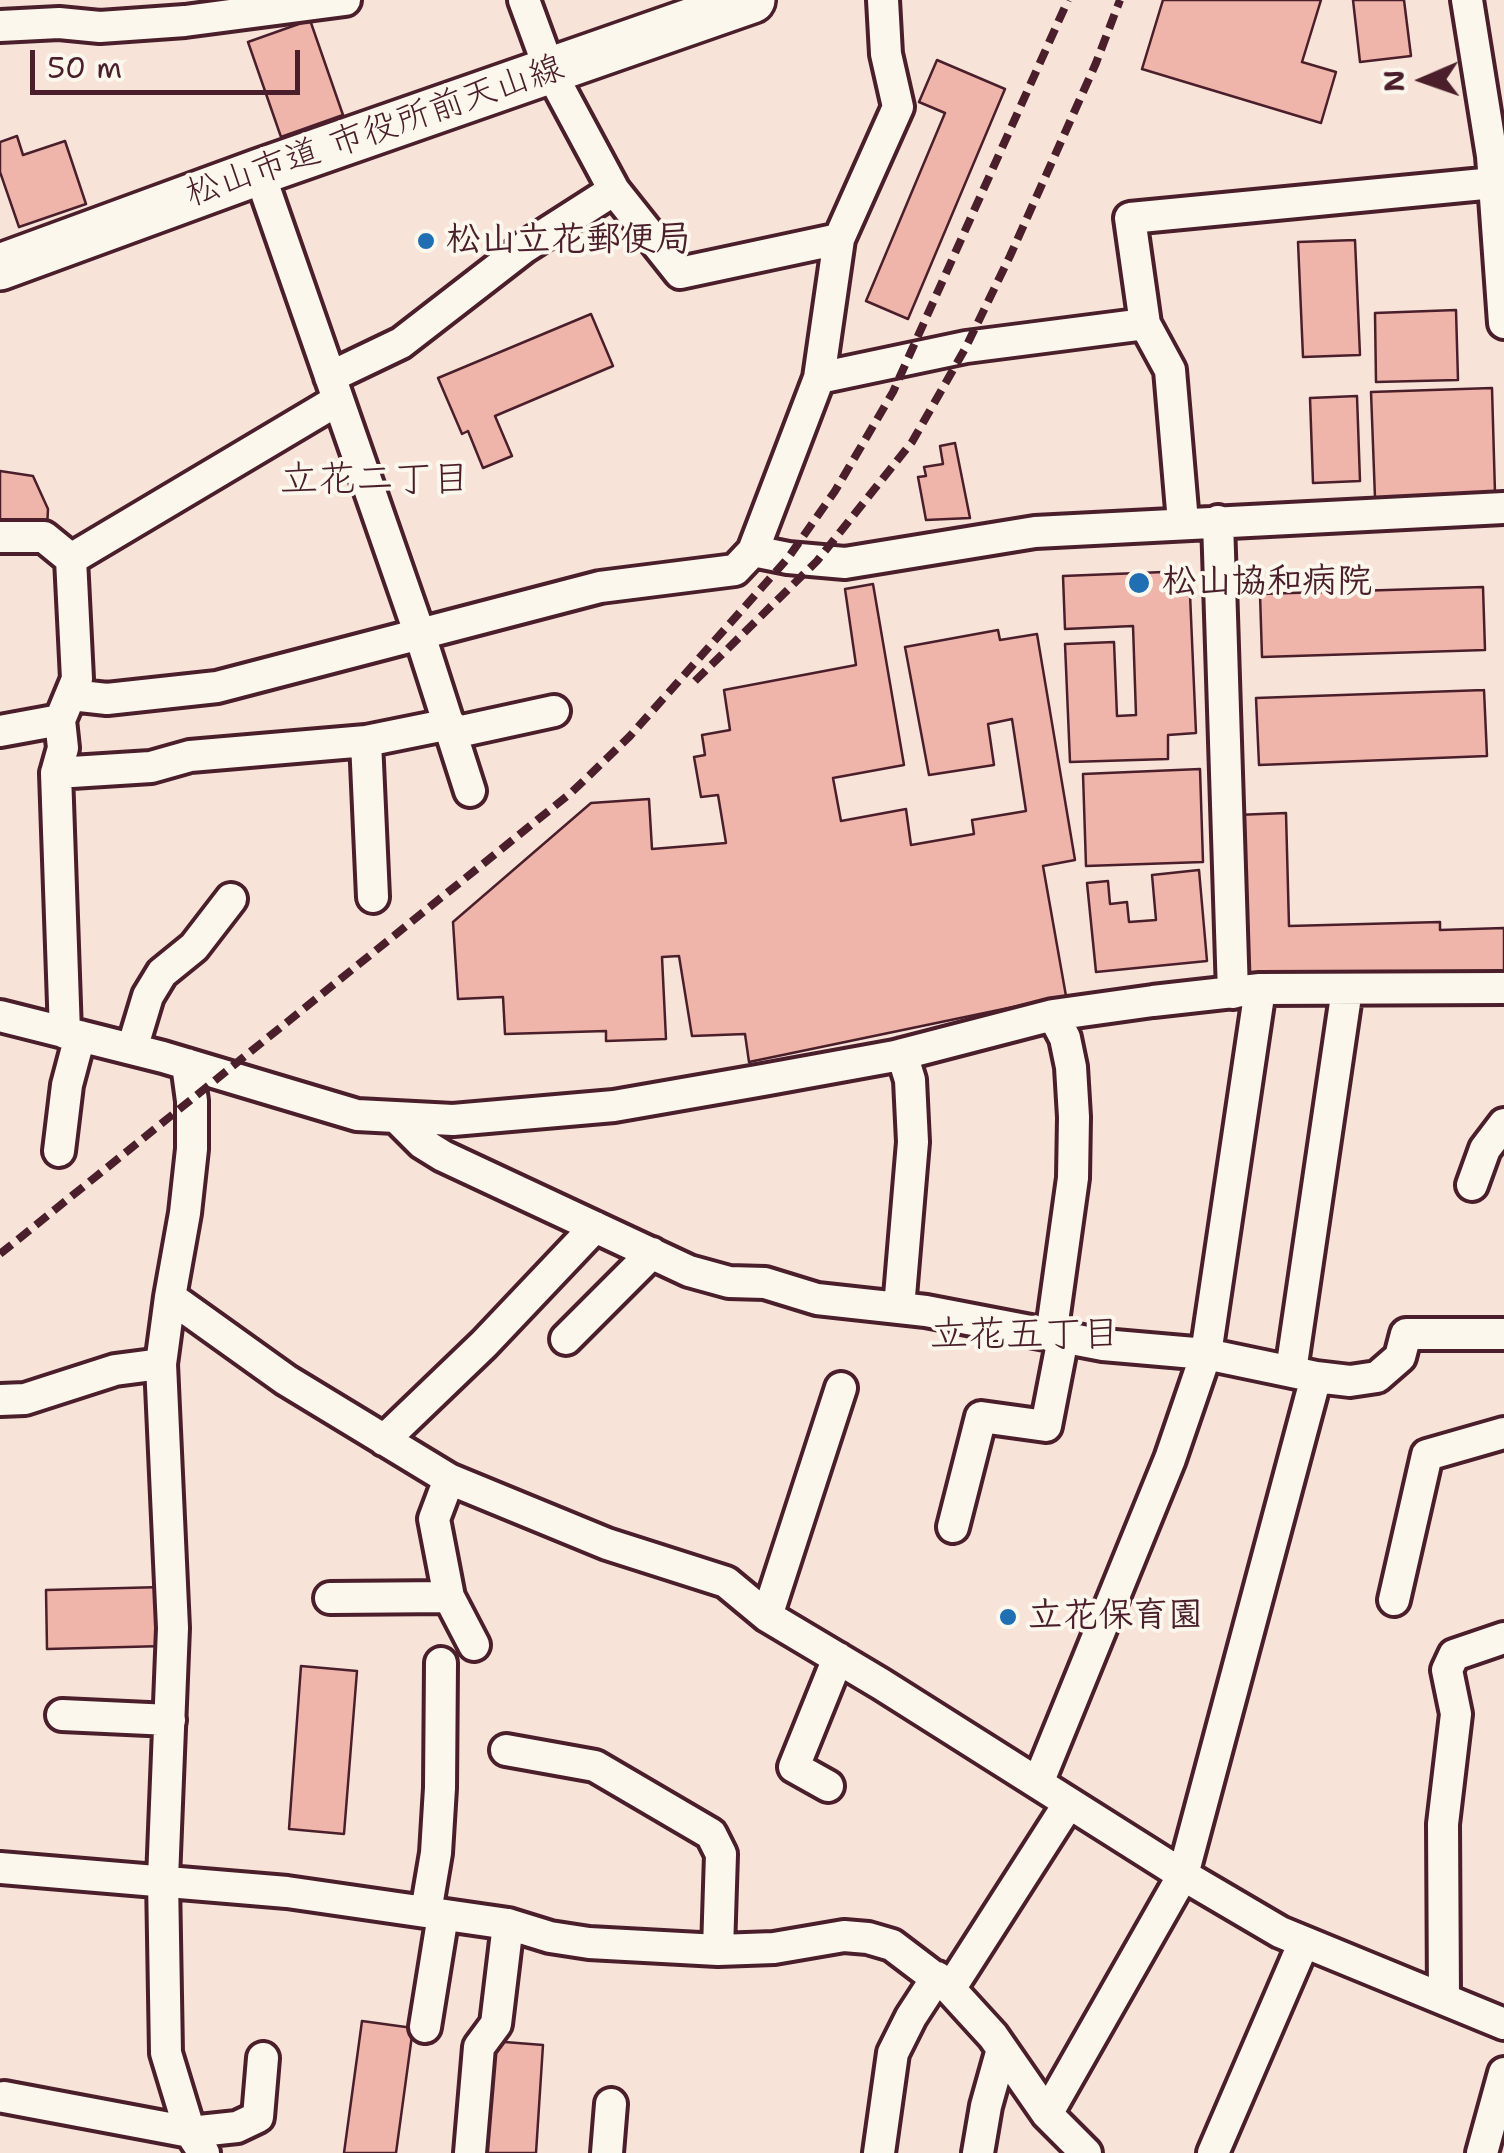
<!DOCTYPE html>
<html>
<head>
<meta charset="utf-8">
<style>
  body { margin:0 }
  #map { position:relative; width:1504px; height:2153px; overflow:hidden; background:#f7e3d8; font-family:"Shantell Sans",sans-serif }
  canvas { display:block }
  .north { position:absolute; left:1374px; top:30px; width:100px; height:100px; -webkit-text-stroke:8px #fbf7ec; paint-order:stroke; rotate:268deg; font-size:28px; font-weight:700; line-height:40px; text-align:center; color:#4a1f2b }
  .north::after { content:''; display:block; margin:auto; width:35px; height:45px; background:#4a1f2b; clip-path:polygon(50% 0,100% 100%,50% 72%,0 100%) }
  .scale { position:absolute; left:30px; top:50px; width:270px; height:45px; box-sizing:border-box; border:5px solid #4a1f2b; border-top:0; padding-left:12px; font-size:30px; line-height:35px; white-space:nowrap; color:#4a1f2b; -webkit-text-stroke:8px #fbf7ec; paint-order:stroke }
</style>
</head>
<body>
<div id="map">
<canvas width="1504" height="2153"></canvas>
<div class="north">N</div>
<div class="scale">50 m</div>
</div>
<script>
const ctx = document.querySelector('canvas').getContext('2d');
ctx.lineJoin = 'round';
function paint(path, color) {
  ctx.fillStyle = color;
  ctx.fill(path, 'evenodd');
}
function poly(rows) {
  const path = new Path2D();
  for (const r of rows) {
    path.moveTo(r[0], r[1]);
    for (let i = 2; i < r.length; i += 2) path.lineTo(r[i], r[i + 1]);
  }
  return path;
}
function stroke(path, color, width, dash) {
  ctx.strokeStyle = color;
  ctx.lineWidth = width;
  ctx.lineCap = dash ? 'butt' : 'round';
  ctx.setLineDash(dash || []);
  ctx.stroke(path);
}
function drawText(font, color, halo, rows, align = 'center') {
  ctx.font = font + ' "Shantell Sans","Klee One",sans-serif';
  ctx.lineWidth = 8;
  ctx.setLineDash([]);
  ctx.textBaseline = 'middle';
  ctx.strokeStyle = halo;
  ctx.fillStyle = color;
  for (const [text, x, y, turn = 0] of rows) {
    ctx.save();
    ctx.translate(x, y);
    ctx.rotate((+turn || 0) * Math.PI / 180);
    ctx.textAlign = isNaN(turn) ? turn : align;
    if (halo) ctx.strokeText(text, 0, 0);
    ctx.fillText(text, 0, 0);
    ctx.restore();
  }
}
const building = poly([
  [1163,0,1321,0,1302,62,1336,72,1321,123,1142,69,1163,0],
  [1353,0,1404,0,1411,56,1360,62,1353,0],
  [310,20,343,115,281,137,248,42,310,20],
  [937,60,1005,89,908,319,866,301,945,113,919,102,937,60],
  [17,136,23,155,65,141,86,204,19,227,0,172,0,142,17,136],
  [1355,240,1360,355,1303,357,1298,242,1355,240],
  [1456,310,1458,380,1376,382,1375,313,1456,310],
  [591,314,613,366,495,416,512,456,483,468,468,431,462,434,438,378,591,314],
  [1492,388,1495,493,1375,498,1371,392,1492,388],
  [1357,396,1360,481,1313,483,1310,398,1357,396],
  [955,443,970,518,926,520,918,477,926,476,924,467,943,464,940,446,955,443],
  [0,471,33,476,48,509,47,529,0,529,0,471],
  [1189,571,1196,733,1168,735,1168,759,1070,762,1065,644,1114,642,1117,716,1136,715,1133,626,1065,629,1063,576,1189,571],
  [873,584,904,765,833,778,841,821,906,809,911,845,974,834,972,820,1026,811,1012,719,988,724,994,765,929,775,905,647,998,630,1000,640,1037,634,1075,860,1043,866,1066,996,749,1062,745,1034,692,1036,679,956,662,957,666,1039,606,1041,606,1031,505,1034,503,997,458,999,453,922,591,803,649,799,652,849,726,843,718,795,701,797,694,757,705,755,702,735,730,730,724,690,856,665,845,589,873,584],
  [1483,587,1485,650,1262,657,1260,594,1483,587],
  [1484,690,1487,756,1259,765,1256,698,1484,690],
  [1200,769,1203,862,1086,866,1083,774,1200,769],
  [1286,813,1289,926,1440,922,1440,930,1504,928,1504,973,1241,982,1236,815,1286,813],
  [1199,870,1207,961,1096,972,1087,883,1108,881,1110,904,1127,902,1129,922,1156,920,1152,875,1199,870],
  [163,1587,165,1646,47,1649,46,1590,163,1587],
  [301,1666,357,1671,344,1834,289,1829,301,1666],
  [362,2021,413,2028,396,2153,344,2153,362,2021],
  [492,2041,543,2045,536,2153,485,2153,492,2041]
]);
const street = poly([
  [524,0,550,71,614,190,680,273,839,239],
  [1467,0,1492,156,1504,323],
  [0,26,59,23,100,27,185,21,345,0],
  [259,172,419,632,470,791],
  [330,377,401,343,525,247,614,190],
  [819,378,966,347,1145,324],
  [1218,521,1233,993],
  [1183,522,1170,370,1145,324,1130,218,1494,183],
  [0,537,44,537,71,559],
  [753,551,788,558,845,563,1035,532,1504,508],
  [71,695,107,699,217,687,600,587,735,570,753,551,819,378,839,239,898,107,886,54,883,0],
  [0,731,60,720],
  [453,733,554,711],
  [366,741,373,897],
  [56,773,151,767,190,756,366,741,450,724],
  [0,1016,163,1057,357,1115,453,1120,614,1106,763,1080,895,1056,1053,1015,1153,1001,1260,989,1504,988],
  [65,1033,56,773,63,748,60,720,77,679,71,559,338,400],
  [132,1049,148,996,162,973,194,947,231,899],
  [187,1064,192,1101,192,1149,185,1213,170,1297,286,1380,449,1479,607,1544,726,1582,767,1616,881,1684,1183,1875,1280,1932,1504,2024],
  [398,1119,422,1143,443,1156,689,1271,729,1282,765,1283,817,1299,926,1311,1103,1345,1206,1354,1170,1459,1038,1783],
  [59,1151,67,1085,80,1036],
  [1472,1185,1485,1149,1504,1124],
  [899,1308,913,1142,910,1080,902,1054],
  [1051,1336,1073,1178,1074,1117,1071,1067,1065,1038,1053,1015],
  [566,1339,652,1253],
  [161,1364,173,1628,163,1879,166,2053,190,2132,204,2153],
  [1291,1371,1347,989],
  [1316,1377,1350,1381,1377,1377,1400,1357,1406,1334,1504,1334],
  [0,1400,25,1399,115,1370,161,1364,170,1297],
  [384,1440,484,1344,595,1227],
  [449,1479,434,1519,449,1597,474,1645],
  [953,1527,981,1417,1046,1426,1063,1338],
  [330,1598,449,1597],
  [1394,1600,1427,1455,1504,1433],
  [767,1616,841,1388],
  [62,1715,170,1720],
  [506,1750,595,1766,711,1834,721,1854,718,1950],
  [828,1786,794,1767,838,1658],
  [0,1868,287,1892,508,1924,550,1937,589,1943,718,1950,774,1948,844,1936,868,1938,892,1945,950,1989,993,2036,1047,2114,1086,2153],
  [426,1912,436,1853,440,1788,441,1663],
  [950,1989,1069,1803],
  [1444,1998,1443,1824,1456,1714,1447,1670,1454,1655,1504,1638],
  [425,2027,443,1915],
  [4,2097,190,2132,237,2127,258,2117,263,2058],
  [1047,2114,1183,1875,1316,1377,1206,1354,1260,989],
  [470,2153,479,2047,496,2024,508,1924],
  [607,2153,611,2104],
  [879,2153,893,2053,911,2017,937,1977],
  [978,2153,986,2106,1002,2049],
  [1213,2153,1304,1942],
  [1482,2153,1504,2073]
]);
const secondary = poly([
  [0,267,259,172,752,0]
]);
const rail = poly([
  [695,681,817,561,912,442,966,347,1010,256,1096,63,1120,0],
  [0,1254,572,792,630,736,788,558,835,491,893,392,1068,0]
]);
const markers = [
  [426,241,10,"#1f6fb2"],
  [1139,583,12,"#1f6fb2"],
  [1008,1617,10,"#1f6fb2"]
];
const streetNames = [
  ["松山市道 市役所前天山線",375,132,-19]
];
const poiNames = [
  ["松山立花郵便局",446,241],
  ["松山協和病院",1162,583],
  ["立花保育園",1028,1617]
];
const neighbourhoodNames = [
  ["立花二丁目",375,481],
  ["立花五丁目",1025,1336]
];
paint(building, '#efb5aa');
stroke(building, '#4a1f2b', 2.5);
stroke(street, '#4a1f2b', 38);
stroke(secondary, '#4a1f2b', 52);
stroke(street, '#fbf7ec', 30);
stroke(secondary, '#fbf7ec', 45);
stroke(rail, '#4a1f2b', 8, [15, 8]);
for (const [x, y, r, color] of markers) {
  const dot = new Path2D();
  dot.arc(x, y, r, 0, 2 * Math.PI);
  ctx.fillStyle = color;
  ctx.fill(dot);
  stroke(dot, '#fbf7ec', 4);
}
drawText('35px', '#4a1f2b', '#fbf7ec', streetNames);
drawText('bold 35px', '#4a1f2b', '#fbf7ec', poiNames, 'left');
drawText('38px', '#4a1f2b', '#fbf7ec', neighbourhoodNames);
</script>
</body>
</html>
